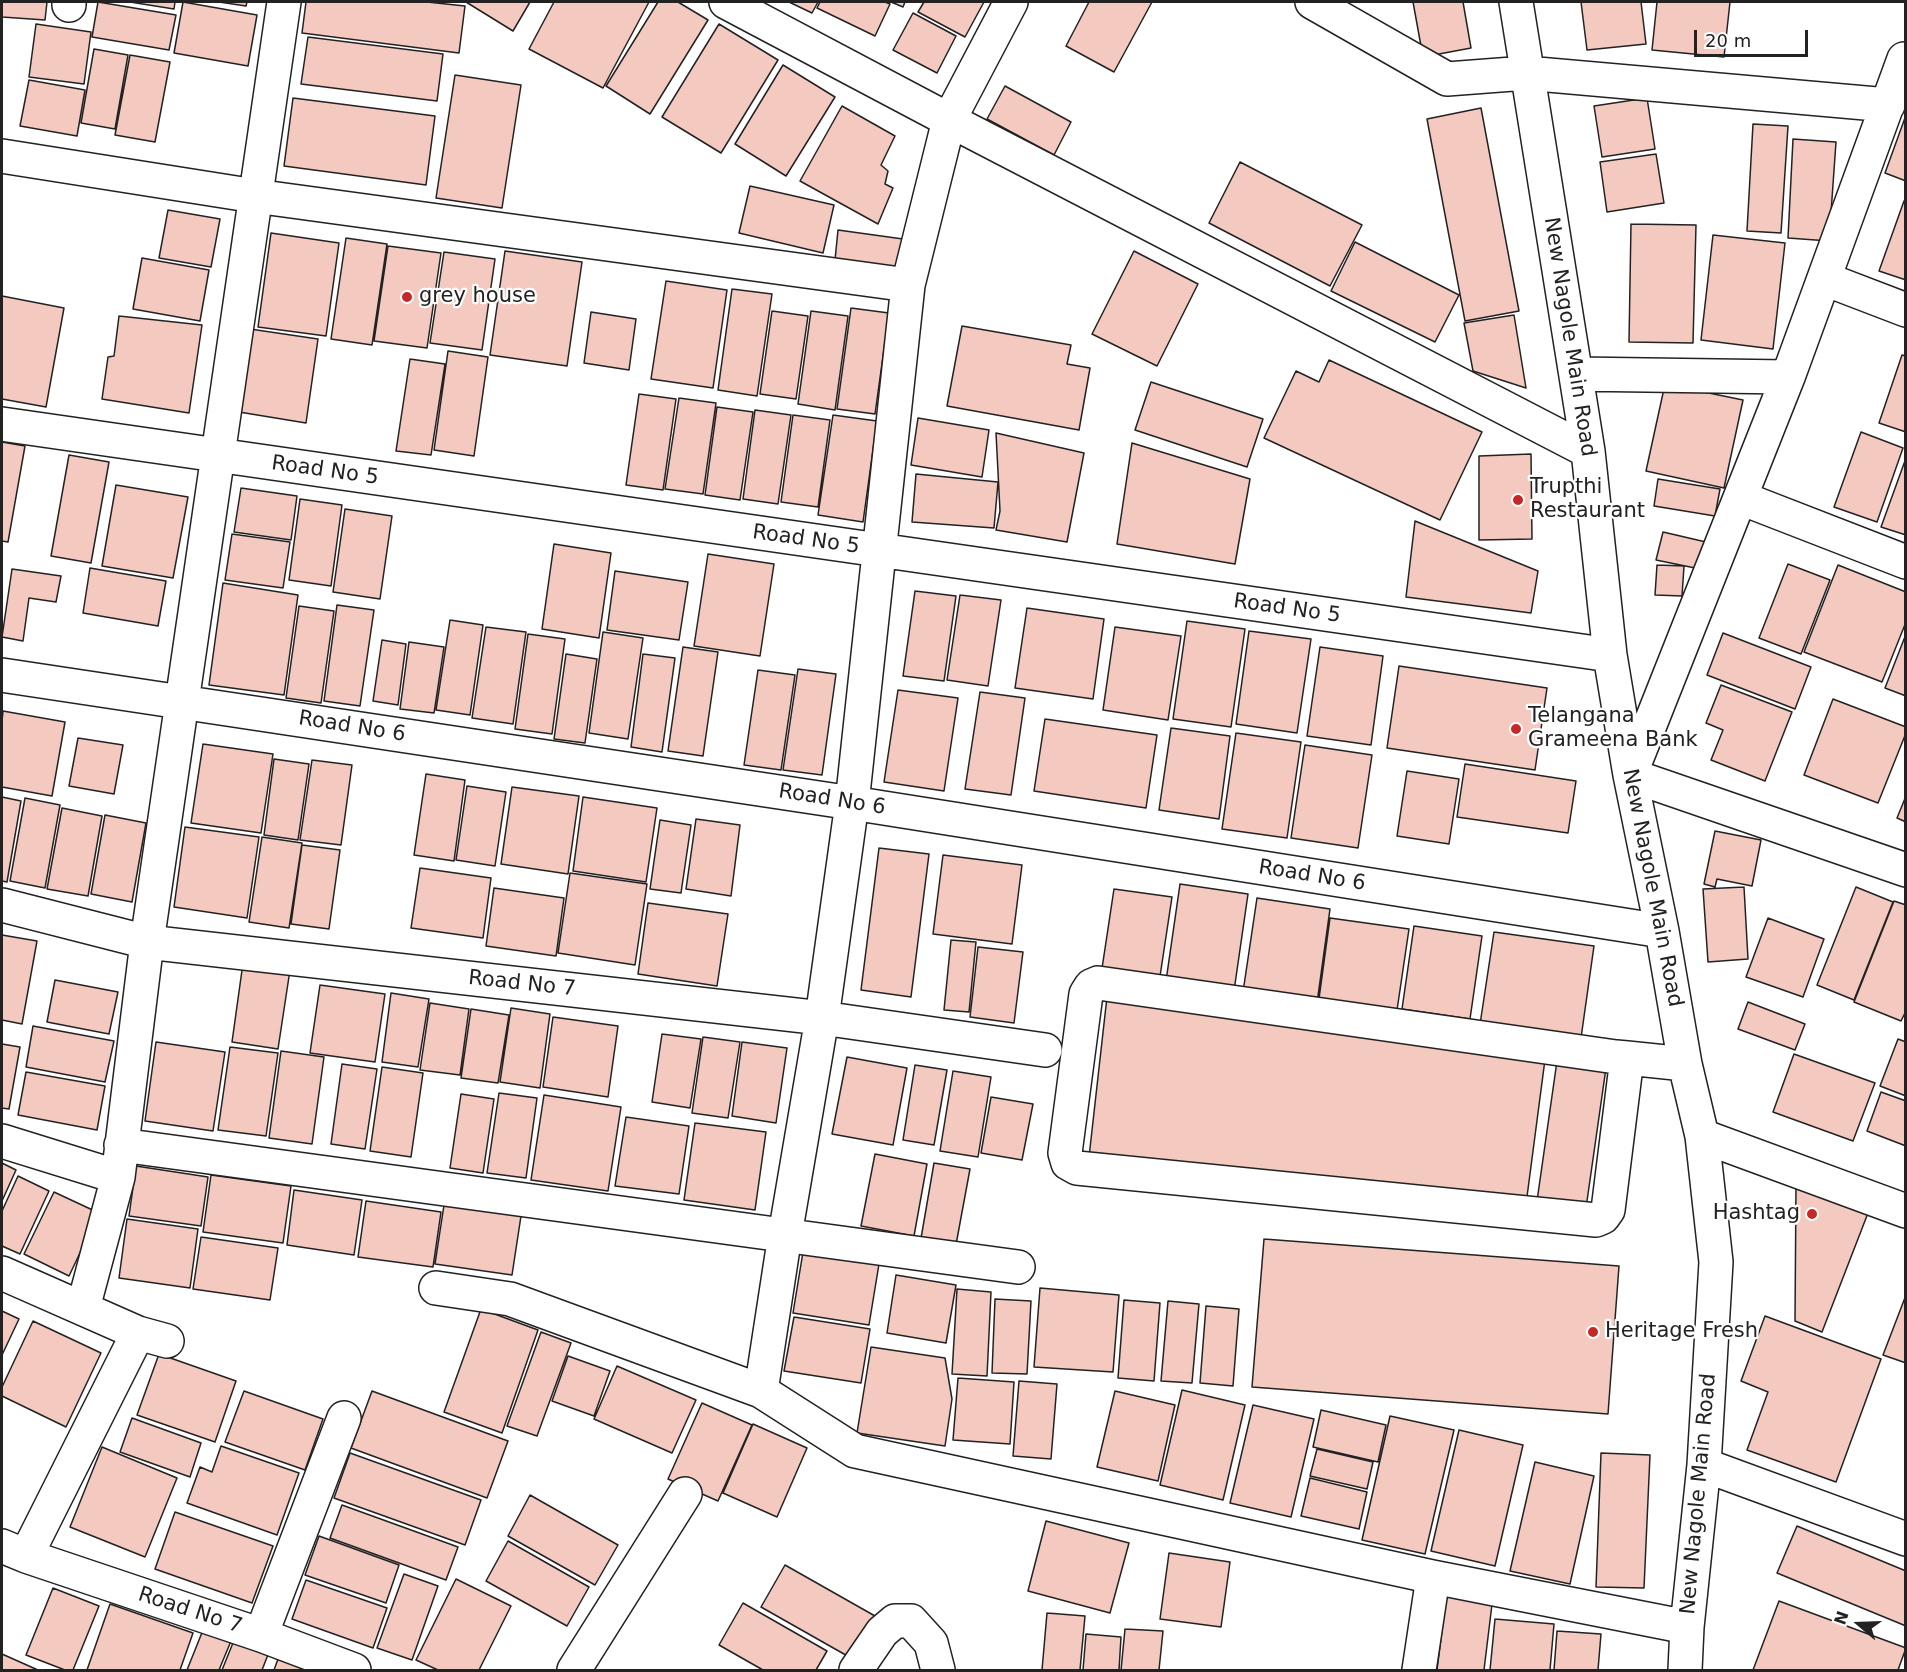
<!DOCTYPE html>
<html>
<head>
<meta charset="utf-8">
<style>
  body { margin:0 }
  #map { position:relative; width:1907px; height:1672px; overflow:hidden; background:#fff; font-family:"DejaVu Sans",sans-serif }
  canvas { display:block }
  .frame { position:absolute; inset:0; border:3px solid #222; pointer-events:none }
  .north { position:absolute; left:1829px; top:1594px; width:60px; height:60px; -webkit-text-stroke:4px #fff; paint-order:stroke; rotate:289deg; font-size:16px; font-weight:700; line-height:24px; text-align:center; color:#222 }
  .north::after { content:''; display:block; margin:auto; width:21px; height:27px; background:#222; clip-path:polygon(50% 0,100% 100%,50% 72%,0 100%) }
  .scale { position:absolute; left:1694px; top:30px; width:114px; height:27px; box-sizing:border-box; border:3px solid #222; border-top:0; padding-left:8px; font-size:18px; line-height:21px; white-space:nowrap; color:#222; -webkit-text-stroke:4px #fff; paint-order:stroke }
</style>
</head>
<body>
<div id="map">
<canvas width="1907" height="1672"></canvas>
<div class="frame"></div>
<div class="north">N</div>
<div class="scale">20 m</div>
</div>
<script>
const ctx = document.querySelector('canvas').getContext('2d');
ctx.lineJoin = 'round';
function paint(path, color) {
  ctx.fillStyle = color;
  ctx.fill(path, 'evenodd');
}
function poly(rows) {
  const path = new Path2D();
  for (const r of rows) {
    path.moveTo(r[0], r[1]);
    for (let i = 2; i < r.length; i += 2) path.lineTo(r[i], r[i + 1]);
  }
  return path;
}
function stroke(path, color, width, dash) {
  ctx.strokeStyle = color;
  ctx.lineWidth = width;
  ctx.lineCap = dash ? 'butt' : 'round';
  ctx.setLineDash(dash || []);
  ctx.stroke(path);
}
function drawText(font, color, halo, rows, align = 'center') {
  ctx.font = font + ' "DejaVu Sans",sans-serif';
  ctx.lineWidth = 4.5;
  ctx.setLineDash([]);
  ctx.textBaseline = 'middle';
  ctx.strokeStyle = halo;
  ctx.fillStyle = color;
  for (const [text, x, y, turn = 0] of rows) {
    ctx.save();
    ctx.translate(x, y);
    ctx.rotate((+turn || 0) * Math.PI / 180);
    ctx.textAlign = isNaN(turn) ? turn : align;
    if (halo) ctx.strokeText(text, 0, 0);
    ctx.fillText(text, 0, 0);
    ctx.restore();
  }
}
const building = poly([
  [2,2,47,2,45,20,2,17,2,2],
  [98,2,176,15,169,50,92,37,98,2],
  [130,2,175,2,174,9,130,2],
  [183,2,257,15,248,66,174,53,183,2],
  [219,2,247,2,246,6,219,2],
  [306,2,427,2,465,6,459,53,302,33,306,2],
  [466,2,530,2,513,31,466,2],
  [554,2,649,2,603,88,529,49,554,2],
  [658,2,678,2,708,20,650,114,606,86,658,2],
  [789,2,818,2,812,13,789,2],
  [820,2,885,2,890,4,875,36,817,8,820,2],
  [891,2,905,2,903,7,891,2],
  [924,2,984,2,965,37,918,12,924,2],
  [1089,2,1152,2,1114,72,1066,46,1089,2],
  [1413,2,1463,2,1471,48,1423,57,1413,2],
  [1581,2,1641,2,1646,44,1587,50,1581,2],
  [1657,2,1730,2,1724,57,1652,50,1657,2],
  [913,13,956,36,937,73,893,50,913,13],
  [36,24,91,32,84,84,29,77,36,24],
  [719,24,778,60,721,153,662,117,719,24],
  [308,37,443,54,437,101,301,84,308,37],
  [94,49,128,55,115,129,81,123,94,49],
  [130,55,170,62,155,142,115,135,130,55],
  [783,65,835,97,786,176,735,144,783,65],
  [455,75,521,85,502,208,436,198,455,75],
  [29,80,85,90,77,136,20,126,29,80],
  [1005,86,1071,122,1054,155,987,119,1005,86],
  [293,98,435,116,426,185,284,166,293,98],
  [1647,98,1655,149,1602,157,1594,106,1647,98],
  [842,106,895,136,881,165,888,171,885,184,893,188,878,224,800,181,842,106],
  [1481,108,1519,311,1465,321,1427,119,1481,108],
  [1906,115,1906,181,1885,173,1906,115],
  [1753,124,1788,126,1781,233,1747,231,1753,124],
  [1793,139,1836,142,1829,241,1788,238,1793,139],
  [1656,154,1664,203,1607,212,1600,162,1656,154],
  [1240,162,1362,225,1330,286,1209,223,1240,162],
  [750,186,834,205,823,253,739,233,750,186],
  [1904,201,1906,202,1906,280,1879,271,1904,201],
  [168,210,220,219,211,267,159,258,168,210],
  [1631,224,1696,225,1693,343,1629,342,1631,224],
  [838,230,903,239,899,269,835,260,838,230],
  [271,233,339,243,326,336,258,327,271,233],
  [1713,235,1785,243,1773,349,1701,340,1713,235],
  [346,238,387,244,372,345,331,339,346,238],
  [1355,242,1459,295,1435,342,1331,291,1355,242],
  [388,246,441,253,427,348,374,341,388,246],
  [505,251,582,262,567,366,490,355,505,251],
  [1134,251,1198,284,1157,366,1092,334,1134,251],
  [444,252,495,259,482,350,430,343,444,252],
  [142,258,209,270,200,321,133,309,142,258],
  [666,281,727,290,713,388,651,379,666,281],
  [732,289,772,294,757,396,718,390,732,289],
  [2,296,64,308,46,407,2,399,2,296],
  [851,308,889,313,875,414,837,409,851,308],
  [772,311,808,316,796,399,760,394,772,311],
  [811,311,848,316,835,410,798,404,811,311],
  [591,312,636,319,629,370,584,363,591,312],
  [1514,315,1526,388,1473,371,1464,323,1514,315],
  [119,316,202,325,189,413,102,399,108,357,114,356,119,316],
  [962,326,1071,345,1067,364,1090,368,1079,430,947,406,962,326],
  [250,329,318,339,306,423,239,412,250,329],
  [448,351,488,357,474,456,434,450,448,351],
  [1902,355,1906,356,1906,432,1879,423,1902,355],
  [410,359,445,364,431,455,396,451,410,359],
  [1329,360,1482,432,1440,520,1264,438,1296,371,1319,382,1329,360],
  [1151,382,1263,419,1247,467,1135,430,1151,382],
  [1665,384,1743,400,1724,488,1646,471,1665,384],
  [639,394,676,399,663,490,626,485,639,394],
  [679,398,716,403,703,494,665,489,679,398],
  [717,407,753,412,740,500,705,495,717,407],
  [755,410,791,415,778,504,743,499,755,410],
  [793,415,830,420,818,507,781,502,793,415],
  [833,415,877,421,863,522,818,515,833,415],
  [918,418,989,430,982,477,911,465,918,418],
  [1861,432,1903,448,1877,522,1834,507,1861,432],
  [996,433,1084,453,1067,542,996,530,1000,511,996,433],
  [2,442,25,446,8,542,2,541,2,442],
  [1132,443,1250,479,1235,564,1117,544,1132,443],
  [1531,454,1532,539,1479,540,1479,456,1531,454],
  [69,455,109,462,91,563,51,556,69,455],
  [1906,458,1906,535,1881,527,1906,458],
  [916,474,998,482,994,528,912,522,916,474],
  [1658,479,1720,489,1715,516,1654,506,1658,479],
  [116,485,188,497,173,578,102,566,116,485],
  [241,488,297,496,291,540,234,532,241,488],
  [300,499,342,505,331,586,289,580,300,499],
  [345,509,392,516,380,599,333,592,345,509],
  [1415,521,1538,571,1531,613,1406,597,1415,521],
  [1663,532,1706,542,1700,569,1656,560,1663,532],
  [232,534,290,542,283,588,225,580,232,534],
  [554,544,611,553,599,638,542,629,554,544],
  [708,554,774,564,760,656,694,646,708,554],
  [1788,564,1830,580,1801,654,1759,638,1788,564],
  [1657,565,1684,566,1682,596,1655,595,1657,565],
  [1838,565,1906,592,1906,622,1882,682,1804,652,1838,565],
  [90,568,166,581,158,626,83,613,90,568],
  [12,569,61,576,56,602,29,598,23,641,2,637,12,569],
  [615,571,688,582,679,640,607,630,615,571],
  [223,583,298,595,284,695,209,685,223,583],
  [915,591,956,596,944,681,903,676,915,591],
  [960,595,1001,600,988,686,947,680,960,595],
  [337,605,374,610,360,706,324,701,337,605],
  [299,606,334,611,321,703,286,698,299,606],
  [1027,608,1104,619,1093,699,1015,688,1027,608],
  [450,620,483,625,470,715,436,710,450,620],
  [1187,621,1245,629,1231,727,1173,719,1187,621],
  [486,627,526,632,513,724,472,718,486,627],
  [1115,627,1181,636,1168,720,1103,710,1115,627],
  [1249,631,1311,639,1297,733,1236,724,1249,631],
  [603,632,643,638,628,739,589,733,603,632],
  [1723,633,1811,667,1795,709,1707,675,1723,633],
  [528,634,565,639,552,734,515,729,528,634],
  [1906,634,1906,696,1885,688,1906,634],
  [382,640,406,644,398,705,373,701,382,640],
  [409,642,444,647,434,713,400,709,409,642],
  [683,647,718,652,703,756,668,751,683,647],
  [1320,647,1383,656,1371,745,1307,736,1320,647],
  [566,654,597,659,585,743,554,739,566,654],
  [643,654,675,658,662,752,631,747,643,654],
  [1399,666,1547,688,1535,770,1387,748,1399,666],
  [798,669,836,674,822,775,783,770,798,669],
  [758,670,795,675,781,770,744,765,758,670],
  [1721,685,1792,712,1765,781,1711,760,1723,730,1706,723,1721,685],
  [898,690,958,698,944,791,884,782,898,690],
  [980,692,1025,698,1011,795,965,789,980,692],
  [1833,699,1906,727,1906,733,1878,803,1804,775,1833,699],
  [3,711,65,722,52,796,2,787,2,721,3,711],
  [1045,719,1157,735,1146,808,1034,791,1045,719],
  [1171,728,1230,736,1219,819,1159,810,1171,728],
  [1236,733,1301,742,1287,838,1222,829,1236,733],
  [78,738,123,745,114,794,69,786,78,738],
  [203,744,273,754,261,833,191,823,203,744],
  [1305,745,1372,755,1358,848,1291,838,1305,745],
  [274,759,309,764,298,840,264,835,274,759],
  [312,760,352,765,341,845,300,840,312,760],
  [1465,764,1576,781,1568,833,1457,817,1465,764],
  [1407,771,1459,779,1449,844,1397,836,1407,771],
  [426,774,465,780,454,861,414,855,426,774],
  [467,786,506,792,495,866,456,860,467,786],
  [512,787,579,796,568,874,501,864,512,787],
  [1906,796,1906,822,1897,818,1906,796],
  [2,797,21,801,7,882,2,881,2,797],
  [583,797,657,808,646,882,573,871,583,797],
  [25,798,60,805,45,888,10,881,25,798],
  [62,808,102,816,88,896,47,889,62,808],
  [105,815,146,823,132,902,91,894,105,815],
  [696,819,740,825,731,896,686,889,696,819],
  [660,820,691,825,681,893,650,889,660,820],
  [185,827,259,837,247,918,174,907,185,827],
  [1715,831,1761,840,1752,886,1717,879,1715,887,1704,884,1715,831],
  [262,837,302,843,289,928,249,922,262,837],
  [302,845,340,850,329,929,291,924,302,845],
  [879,848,929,854,911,997,861,990,879,848],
  [943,855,1022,865,1012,944,933,934,943,855],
  [420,868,491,878,483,938,411,928,420,868],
  [570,873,647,884,635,965,558,953,570,873],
  [1180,884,1248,894,1234,991,1166,981,1180,884],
  [1744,887,1748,959,1708,962,1703,889,1744,887],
  [1856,887,1893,902,1854,1000,1817,985,1856,887],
  [494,888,564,898,556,956,486,946,494,888],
  [1114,889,1172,897,1159,983,1101,975,1114,889],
  [1257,898,1330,909,1317,1003,1243,992,1257,898],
  [1894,901,1906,905,1906,1011,1901,1021,1854,1002,1894,901],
  [648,903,728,914,717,986,638,974,648,903],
  [1330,918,1409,929,1396,1017,1318,1006,1330,918],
  [1768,918,1824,939,1803,997,1746,977,1768,918],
  [1414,926,1482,936,1470,1019,1402,1009,1414,926],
  [1494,932,1594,946,1580,1045,1479,1031,1494,932],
  [2,935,37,941,22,1024,2,1020,2,935],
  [951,940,976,942,969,1012,944,1010,951,940],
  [978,947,1023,952,1014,1023,970,1017,978,947],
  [243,963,290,970,278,1049,232,1042,243,963],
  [55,980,118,992,109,1034,47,1022,55,980],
  [320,985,385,994,375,1062,310,1053,320,985],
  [1108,988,1546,1052,1525,1212,1089,1157,1108,988],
  [391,993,429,999,418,1067,382,1062,391,993],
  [1748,1002,1805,1024,1795,1050,1738,1029,1748,1002],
  [430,1003,469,1009,460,1075,420,1070,430,1003],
  [511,1008,550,1014,540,1088,500,1082,511,1008],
  [471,1009,509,1015,498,1083,461,1078,471,1009],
  [553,1017,618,1026,608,1097,543,1087,553,1017],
  [33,1026,114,1041,105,1082,26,1067,33,1026],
  [662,1034,701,1039,690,1108,652,1102,662,1034],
  [703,1037,740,1042,728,1118,692,1113,703,1037],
  [1898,1039,1906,1042,1906,1096,1880,1086,1898,1039],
  [156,1042,225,1052,213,1131,145,1121,156,1042],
  [742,1042,787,1048,776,1123,732,1116,742,1042],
  [2,1044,20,1047,9,1109,2,1108,2,1044],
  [230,1047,278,1053,266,1136,218,1130,230,1047],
  [281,1051,324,1057,312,1144,269,1138,281,1051],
  [1794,1054,1875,1083,1853,1141,1773,1112,1794,1054],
  [847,1057,907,1068,893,1145,832,1134,847,1057],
  [1557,1061,1606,1068,1585,1215,1536,1208,1557,1061],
  [342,1064,377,1069,365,1149,331,1144,342,1064],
  [915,1065,947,1070,934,1145,903,1140,915,1065],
  [382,1067,423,1073,411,1157,370,1151,382,1067],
  [953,1071,991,1077,978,1157,940,1151,953,1071],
  [26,1072,105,1086,97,1130,18,1115,26,1072],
  [1881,1092,1906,1101,1906,1146,1867,1131,1881,1092],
  [499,1093,537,1098,526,1178,487,1173,499,1093],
  [461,1094,494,1099,483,1173,450,1168,461,1094],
  [544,1095,621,1107,608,1191,531,1180,544,1095],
  [991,1097,1033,1104,1022,1160,981,1153,991,1097],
  [626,1117,689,1126,679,1194,615,1186,626,1117],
  [695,1123,766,1132,755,1210,684,1200,695,1123],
  [875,1154,927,1164,914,1236,861,1226,875,1154],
  [2,1163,16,1170,2,1201,2,1163],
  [934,1163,970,1169,955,1250,920,1244,934,1163],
  [136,1166,208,1177,201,1226,129,1216,136,1166],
  [211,1175,291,1186,283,1243,203,1232,211,1175],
  [18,1176,49,1191,20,1254,2,1246,2,1211,18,1176],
  [1796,1185,1868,1213,1822,1332,1795,1321,1796,1185],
  [294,1190,362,1200,354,1255,287,1245,294,1190],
  [54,1192,99,1213,69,1276,24,1254,54,1192],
  [366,1201,441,1212,433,1267,358,1257,366,1201],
  [444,1205,521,1216,512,1275,435,1264,444,1205],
  [127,1219,198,1229,190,1288,119,1278,127,1219],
  [201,1237,278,1248,270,1300,193,1289,201,1237],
  [1264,1239,1619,1266,1608,1414,1252,1387,1264,1239],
  [803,1252,879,1264,869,1325,793,1313,803,1252],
  [896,1275,956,1285,946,1343,887,1333,896,1275],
  [1040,1288,1119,1295,1113,1372,1034,1367,1040,1288],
  [957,1289,991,1292,987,1376,952,1374,957,1289],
  [1906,1295,1906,1363,1883,1355,1906,1295],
  [995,1299,1031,1301,1027,1374,992,1373,995,1299],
  [1124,1300,1160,1303,1154,1381,1118,1378,1124,1300],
  [1168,1301,1199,1304,1192,1383,1161,1381,1168,1301],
  [1206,1306,1239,1309,1233,1386,1200,1383,1206,1306],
  [481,1309,538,1330,502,1433,444,1412,481,1309],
  [2,1311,19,1319,2,1355,2,1311],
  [1765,1316,1881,1359,1836,1482,1747,1450,1768,1392,1741,1381,1765,1316],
  [794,1317,870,1329,861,1383,784,1371,794,1317],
  [33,1321,101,1353,66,1427,2,1396,2,1387,33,1321],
  [541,1332,571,1343,537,1436,507,1426,541,1332],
  [871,1347,945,1358,952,1399,945,1446,857,1433,871,1347],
  [159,1354,236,1381,215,1442,137,1415,159,1354],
  [568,1356,610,1371,594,1416,552,1401,568,1356],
  [617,1366,696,1400,672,1453,594,1419,617,1366],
  [958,1378,1014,1382,1010,1444,953,1440,958,1378],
  [1019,1381,1057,1384,1051,1459,1013,1456,1019,1381],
  [1182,1390,1245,1405,1223,1500,1160,1485,1182,1390],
  [244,1391,323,1419,305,1470,225,1442,244,1391],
  [372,1391,508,1441,487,1498,351,1448,372,1391],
  [1115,1391,1175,1405,1158,1481,1097,1467,1115,1391],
  [702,1403,752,1425,718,1501,668,1479,702,1403],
  [1253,1405,1314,1419,1291,1517,1230,1503,1253,1405],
  [1321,1410,1386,1425,1378,1462,1313,1447,1321,1410],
  [1390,1416,1454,1430,1425,1554,1362,1540,1390,1416],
  [132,1418,201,1443,190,1477,120,1452,132,1418],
  [753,1424,807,1448,777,1517,723,1493,753,1424],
  [1459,1430,1523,1445,1495,1566,1431,1551,1459,1430],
  [221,1446,299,1473,277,1535,187,1503,200,1467,212,1472,221,1446],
  [102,1447,177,1478,145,1557,70,1527,102,1447],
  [1317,1449,1373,1462,1367,1489,1310,1476,1317,1449],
  [350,1453,481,1500,465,1545,334,1498,350,1453],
  [1601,1453,1650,1455,1644,1588,1596,1587,1601,1453],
  [1535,1462,1594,1476,1570,1584,1510,1571,1535,1462],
  [1310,1478,1367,1492,1359,1529,1301,1516,1310,1478],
  [530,1495,618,1545,595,1585,508,1536,530,1495],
  [342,1505,458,1547,446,1580,330,1538,342,1505],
  [175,1512,273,1546,252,1603,155,1569,175,1512],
  [1046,1521,1129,1543,1110,1613,1028,1591,1046,1521],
  [1797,1526,1906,1571,1906,1626,1777,1573,1797,1526],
  [319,1536,399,1565,386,1603,305,1575,319,1536],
  [508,1541,589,1587,567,1626,486,1581,508,1541],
  [1169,1553,1230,1562,1221,1627,1160,1619,1169,1553],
  [785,1565,875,1616,851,1658,761,1607,785,1565],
  [404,1574,438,1586,412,1660,377,1648,404,1574],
  [456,1579,511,1606,479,1670,438,1670,416,1660,456,1579],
  [306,1580,387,1608,373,1648,292,1619,306,1580],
  [53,1588,99,1606,73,1670,65,1670,26,1655,53,1588],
  [1447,1591,1493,1596,1484,1670,1437,1670,1447,1591],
  [1779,1601,1906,1648,1898,1670,1753,1670,1779,1601],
  [743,1603,827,1651,816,1670,763,1670,719,1645,743,1603],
  [110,1604,193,1633,180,1670,87,1670,110,1604],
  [1047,1613,1085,1616,1080,1670,1042,1670,1047,1613],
  [1495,1619,1554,1624,1550,1670,1490,1670,1495,1619],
  [1125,1629,1163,1631,1159,1670,1121,1670,1125,1629],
  [203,1630,231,1641,219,1670,187,1670,203,1630],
  [1557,1631,1601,1634,1598,1670,1554,1670,1557,1631],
  [237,1633,271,1647,262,1670,222,1670,237,1633],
  [1086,1634,1121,1637,1119,1670,1083,1670,1086,1634],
  [2,1654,38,1670,2,1670,2,1654],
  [278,1659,308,1670,274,1670,278,1659]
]);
const minor = poly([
  [726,2,949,120,1588,451],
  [1312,2,1447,79,1526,73,1888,105],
  [1516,2,1588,451,1610,655,1630,775,1662,931,1685,1064,1702,1136,1716,1262,1704,1465,1687,1627,1685,1670],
  [69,5,69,2],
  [1906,60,1904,59,1788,377,1630,775,1906,870],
  [2,156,255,196,908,285],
  [1825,279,1906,310],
  [1576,374,1788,377],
  [2,424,1610,655],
  [1741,498,1906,562],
  [2,675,852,803,1662,931],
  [2,905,147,942,822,1018,1045,1050],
  [1627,1058,1608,1210,1603,1217,1596,1220,1077,1168,1068,1163,1065,1153,1086,994,1091,986,1098,983,1616,1057,1627,1058,1685,1064],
  [1702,1136,1906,1211],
  [2,1141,118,1177],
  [121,1145,1018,1267],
  [2,1273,138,1333,167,1341],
  [436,1288,510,1299,761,1391,855,1451,1433,1577,1687,1627],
  [83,1308,118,1177,147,942,284,2],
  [761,1391,785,1235,822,1018,852,803,908,285,949,120,1011,2],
  [1704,1465,1906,1539],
  [2,1546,26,1556,261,1635,354,1670],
  [26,1556,138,1333],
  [261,1635,344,1418],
  [574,1670,685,1494],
  [856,1670,882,1632,895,1621,911,1621,931,1643,938,1670],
  [1419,1670,1433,1577]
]);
const markers = [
  [407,297,6,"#c62828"],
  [1518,500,6,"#c62828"],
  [1516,729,6,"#c62828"],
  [1812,1214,6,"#c62828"],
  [1593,1332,6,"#c62828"]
];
const poiNames = [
  ["grey house",419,297],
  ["Trupthi",1530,488],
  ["Restaurant",1530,512],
  ["Telangana",1528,717],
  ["Grameena Bank",1528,741],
  ["Hashtag",1800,1214,"right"],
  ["Heritage Fresh",1605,1332]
];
const streetNames = [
  ["New Nagole Main Road",1569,337,81],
  ["Road No 5",325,471,8],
  ["Road No 5",806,540,8],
  ["Road No 5",1287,609,8],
  ["Road No 6",352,727,9],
  ["Road No 6",832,800,9],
  ["Road No 6",1312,876,9],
  ["New Nagole Main Road",1652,888,79],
  ["Road No 7",522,984,6],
  ["New Nagole Main Road",1699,1494,-85],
  ["Road No 7",190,1611,18]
];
paint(building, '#f3c9c0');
stroke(building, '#222', 1.5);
stroke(minor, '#222', 36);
stroke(minor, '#fff', 33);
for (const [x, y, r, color] of markers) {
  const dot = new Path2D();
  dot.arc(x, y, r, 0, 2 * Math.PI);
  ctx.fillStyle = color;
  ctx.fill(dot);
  stroke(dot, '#fff', 2);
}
drawText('21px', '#222', '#fff', poiNames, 'left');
drawText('21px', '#222', '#fff', streetNames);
</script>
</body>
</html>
